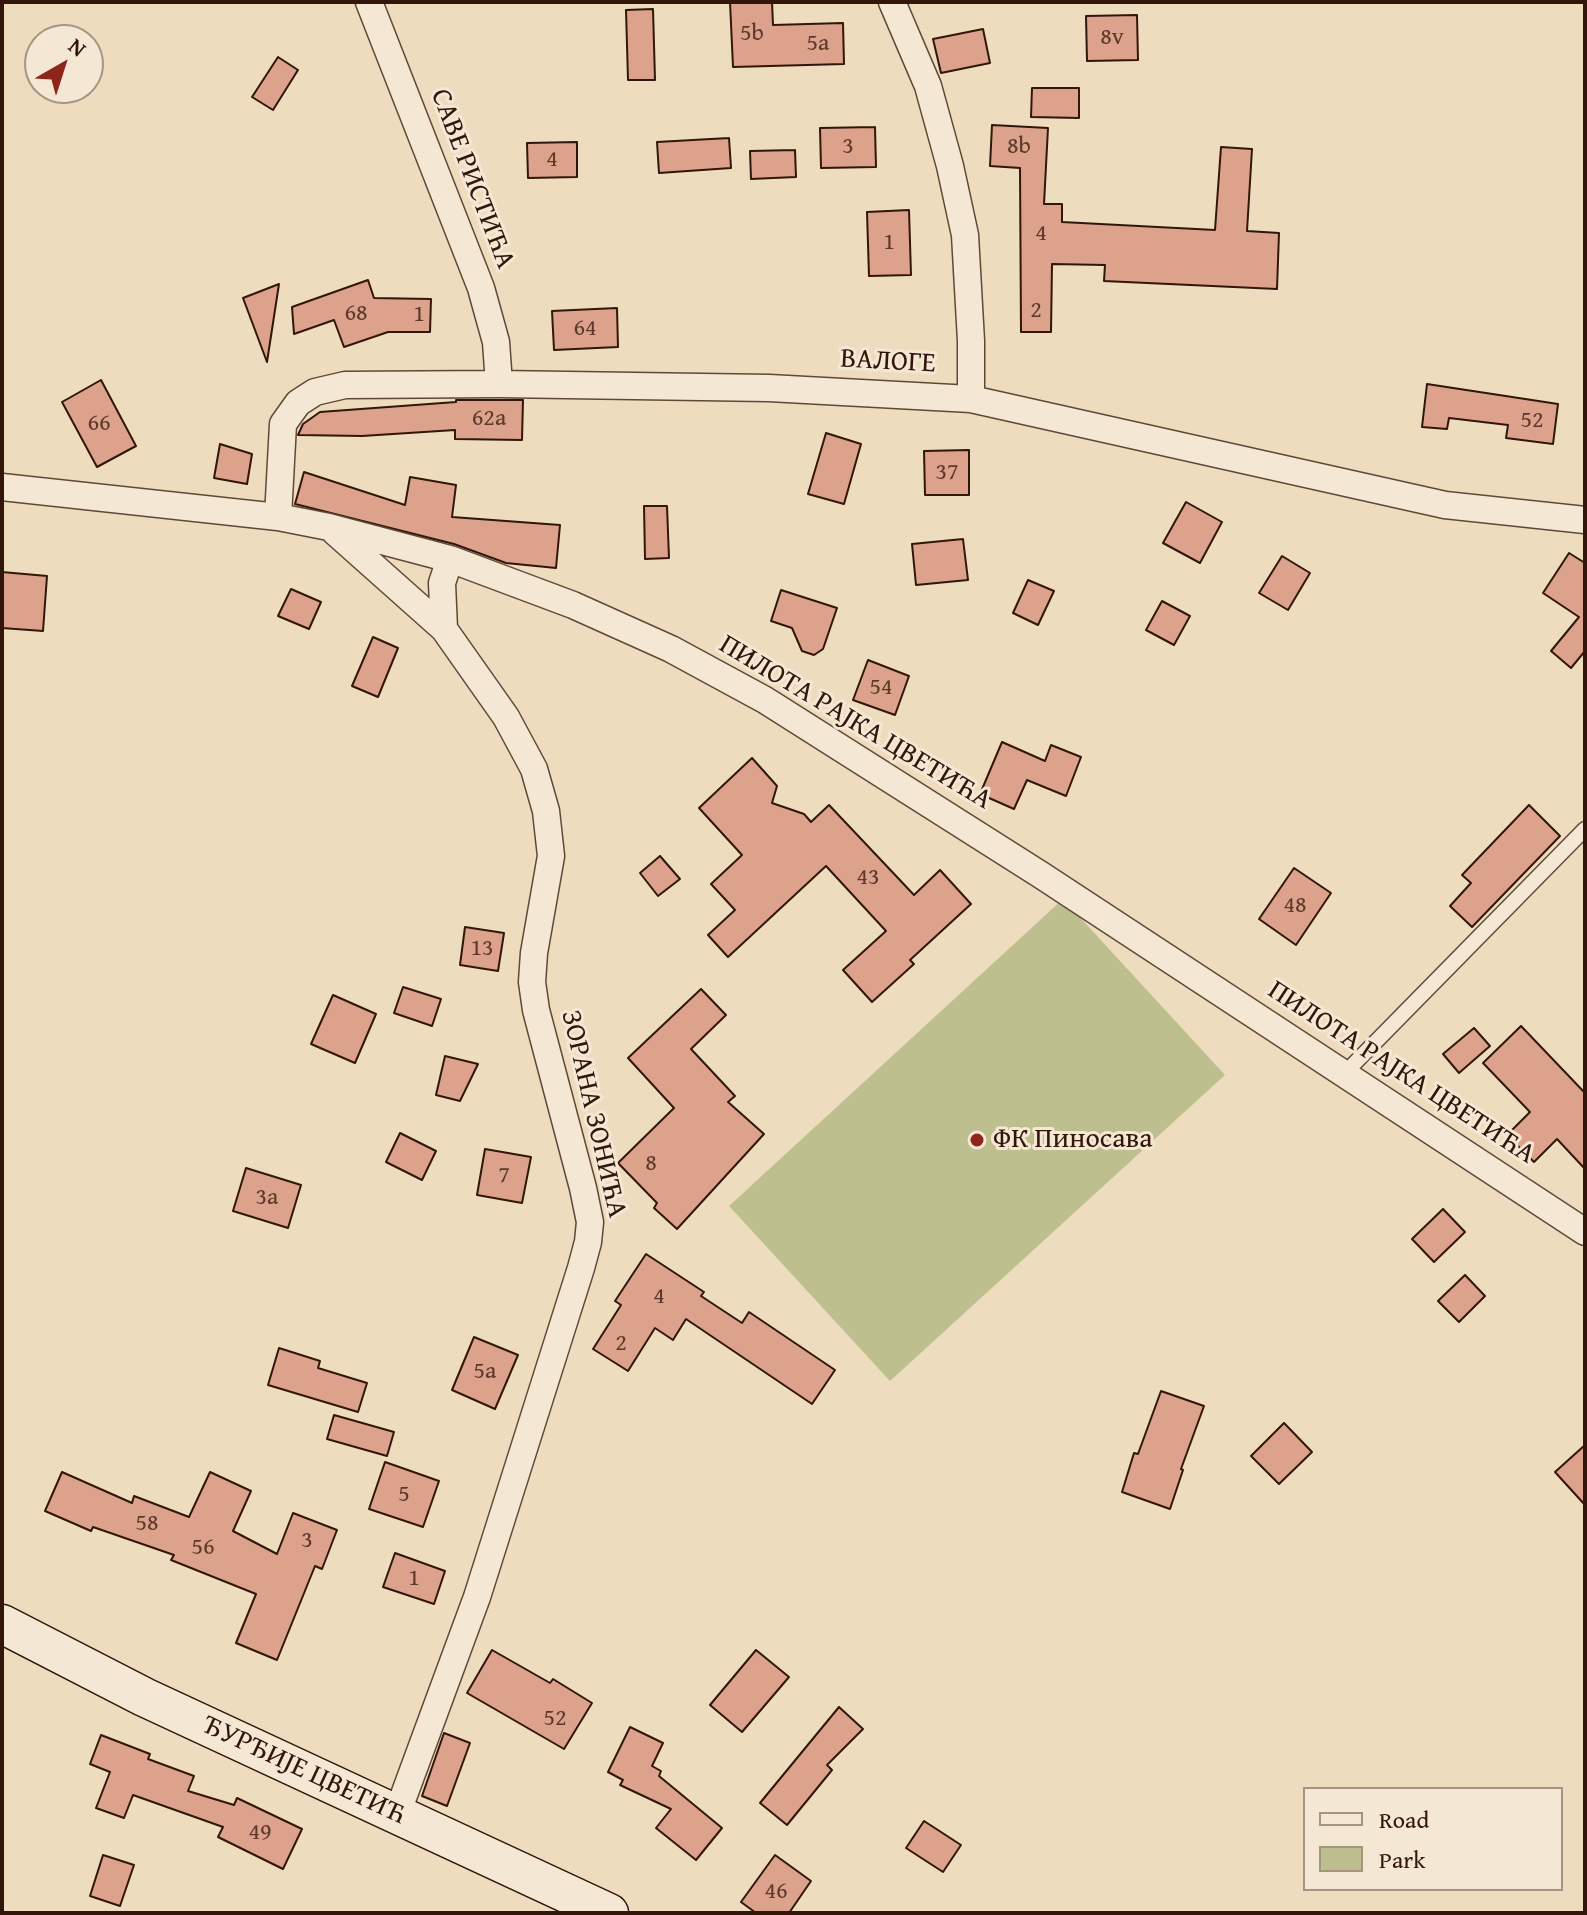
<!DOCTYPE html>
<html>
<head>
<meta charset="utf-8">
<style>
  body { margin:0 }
  #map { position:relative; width:1587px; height:1915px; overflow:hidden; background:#eedcbf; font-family:"Gentium Book Plus",serif }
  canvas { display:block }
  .frame { position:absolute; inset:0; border:4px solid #311609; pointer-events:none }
  .legend { position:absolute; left:1303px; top:1787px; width:260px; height:104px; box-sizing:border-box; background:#f4e8d5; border:2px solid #a69483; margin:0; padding:10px 14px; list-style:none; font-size:24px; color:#311609 }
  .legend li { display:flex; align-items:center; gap:16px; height:40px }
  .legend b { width:40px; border:2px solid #a69483 }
  .north { position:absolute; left:24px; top:24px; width:80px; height:80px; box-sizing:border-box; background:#f4e8d5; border:2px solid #a69483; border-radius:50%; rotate:39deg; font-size:22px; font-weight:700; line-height:32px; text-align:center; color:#311609 }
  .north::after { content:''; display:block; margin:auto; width:28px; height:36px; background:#8f2418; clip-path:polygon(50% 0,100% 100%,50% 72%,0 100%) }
</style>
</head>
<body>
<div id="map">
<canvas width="1587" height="1915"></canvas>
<div class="frame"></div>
<ul class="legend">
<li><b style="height:10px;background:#f4e8d5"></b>Road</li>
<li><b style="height:22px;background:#bdbf8f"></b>Park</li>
</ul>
<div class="north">N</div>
</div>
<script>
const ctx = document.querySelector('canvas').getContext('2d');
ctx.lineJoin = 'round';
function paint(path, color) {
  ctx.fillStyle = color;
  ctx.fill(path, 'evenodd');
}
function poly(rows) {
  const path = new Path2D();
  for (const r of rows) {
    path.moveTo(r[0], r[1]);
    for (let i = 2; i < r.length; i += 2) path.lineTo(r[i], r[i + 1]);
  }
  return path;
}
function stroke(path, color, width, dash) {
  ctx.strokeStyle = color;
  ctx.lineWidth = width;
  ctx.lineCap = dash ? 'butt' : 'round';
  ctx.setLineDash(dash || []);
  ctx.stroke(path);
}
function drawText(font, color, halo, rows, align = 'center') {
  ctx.font = font + ' "Gentium Book Plus",serif';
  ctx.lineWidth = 6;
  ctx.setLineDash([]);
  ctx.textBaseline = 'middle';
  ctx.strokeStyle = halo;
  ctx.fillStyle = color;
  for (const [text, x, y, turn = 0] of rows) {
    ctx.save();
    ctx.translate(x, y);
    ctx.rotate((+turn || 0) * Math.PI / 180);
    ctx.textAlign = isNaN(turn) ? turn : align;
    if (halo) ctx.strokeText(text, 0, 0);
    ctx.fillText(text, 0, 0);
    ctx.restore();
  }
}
const green = poly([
  [1063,899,1225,1075,890,1381,729,1206]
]);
const building = poly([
  [730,2,772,2,773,25,843,23,844,64,733,67,730,2],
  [653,9,655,80,628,80,626,10,653,9],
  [1137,15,1138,60,1087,61,1086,16,1137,15],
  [983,29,990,63,941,73,933,39,983,29],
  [278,57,298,70,273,110,252,97,278,57],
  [1032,88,1079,88,1079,118,1031,117,1032,88],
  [992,125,1048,128,1044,204,1062,204,1062,222,1215,230,1221,147,1252,149,1247,231,1279,233,1277,289,1104,281,1105,265,1052,264,1051,332,1021,332,1020,168,990,166,992,125],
  [875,127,876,167,821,168,820,128,875,127],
  [729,138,731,168,659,173,657,142,729,138],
  [577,142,577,177,528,178,527,143,577,142],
  [795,150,796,177,751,179,750,151,795,150],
  [909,210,911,275,869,276,867,212,909,210],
  [368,280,374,298,431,299,430,332,388,332,344,347,334,320,294,334,292,307,368,280],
  [279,284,267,362,243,298,279,284],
  [617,308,618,347,554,350,552,311,617,308],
  [101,380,136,446,97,467,62,402,101,380],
  [1427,384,1558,404,1553,444,1506,438,1508,425,1449,418,1447,429,1422,427,1427,384],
  [456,400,523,400,522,440,455,439,455,430,362,436,298,435,303,424,320,412,456,402,456,400],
  [826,433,861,444,844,504,808,494,826,433],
  [220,444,252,454,247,484,214,478,220,444],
  [969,450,969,495,925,495,924,451,969,450],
  [304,472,405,505,410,477,456,485,452,517,560,525,556,568,506,563,454,544,295,504,304,472],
  [1186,502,1222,522,1200,563,1163,543,1186,502],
  [644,506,667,506,669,558,645,559,644,506],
  [963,539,968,580,916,585,912,544,963,539],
  [1569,553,1585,563,1585,651,1571,668,1551,651,1579,617,1543,593,1569,553],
  [1282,556,1310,573,1288,610,1259,593,1282,556],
  [2,572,47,576,43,631,2,628,2,572],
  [1028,580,1054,591,1038,625,1013,613,1028,580],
  [291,589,321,602,309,629,278,616,291,589],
  [781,590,837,608,823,649,814,655,802,651,792,628,771,621,781,590],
  [1162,601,1190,616,1174,645,1146,630,1162,601],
  [373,637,398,648,378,697,352,686,373,637],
  [868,660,909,676,895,715,853,700,868,660],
  [1002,742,1045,761,1051,745,1081,757,1066,796,1027,780,1014,809,980,794,1002,742],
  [752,758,777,786,772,803,804,814,811,822,829,805,914,895,940,870,971,904,910,960,914,964,872,1002,843,970,886,931,826,866,728,957,708,935,735,910,711,884,742,855,699,808,752,758],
  [1529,805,1560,836,1472,927,1450,906,1471,883,1462,875,1529,805],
  [660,856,680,879,658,896,640,873,660,856],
  [1294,868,1331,893,1296,945,1259,919,1294,868],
  [465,927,504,933,498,971,460,965,465,927],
  [403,987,441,999,432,1026,394,1013,403,987],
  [701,989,726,1015,691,1049,735,1096,728,1102,764,1134,677,1229,654,1208,657,1203,618,1163,674,1108,628,1058,701,989],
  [333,995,376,1014,355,1063,311,1044,333,995],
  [1521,1026,1585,1093,1585,1169,1557,1139,1534,1162,1507,1135,1530,1112,1483,1063,1521,1026],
  [1474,1028,1490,1046,1459,1073,1443,1054,1474,1028],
  [445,1056,478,1064,460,1101,436,1095,445,1056],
  [400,1133,436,1151,422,1180,386,1162,400,1133],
  [485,1149,531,1157,522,1203,477,1195,485,1149],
  [246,1168,301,1185,288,1228,233,1211,246,1168],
  [1443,1209,1465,1232,1434,1262,1412,1239,1443,1209],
  [646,1254,704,1292,701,1296,742,1323,749,1312,835,1370,812,1404,686,1319,673,1340,655,1328,628,1371,593,1349,621,1305,615,1301,646,1254],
  [1465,1275,1485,1296,1459,1322,1438,1301,1465,1275],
  [474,1337,518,1355,495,1409,452,1390,474,1337],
  [279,1348,320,1361,318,1368,367,1383,358,1412,268,1385,279,1348],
  [1161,1391,1204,1406,1181,1469,1183,1470,1170,1509,1122,1492,1134,1453,1138,1454,1161,1391],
  [334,1415,394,1432,387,1456,327,1439,334,1415],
  [1284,1423,1312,1452,1279,1484,1251,1456,1284,1423],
  [1585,1445,1585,1505,1555,1472,1585,1445],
  [385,1462,439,1481,423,1527,369,1509,385,1462],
  [62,1472,132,1503,134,1496,189,1517,210,1472,251,1491,233,1531,277,1554,293,1513,337,1530,322,1569,315,1566,277,1660,236,1643,256,1594,171,1560,174,1555,93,1527,91,1531,45,1511,62,1472],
  [395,1553,445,1571,434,1604,383,1587,395,1553],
  [492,1650,550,1683,553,1679,592,1703,564,1749,467,1693,492,1650],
  [756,1650,789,1677,742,1732,710,1705,756,1650],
  [839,1707,863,1729,827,1765,832,1770,787,1825,760,1803,839,1707],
  [630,1727,663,1743,652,1766,661,1771,659,1776,722,1828,696,1860,656,1828,671,1809,620,1785,623,1780,608,1772,630,1727],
  [444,1733,470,1743,447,1806,422,1796,444,1733],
  [101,1735,150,1754,148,1759,194,1776,188,1791,234,1805,237,1798,302,1829,283,1869,218,1837,223,1827,133,1795,124,1818,96,1808,110,1772,90,1764,101,1735],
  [924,1821,961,1845,943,1872,906,1848,924,1821],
  [103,1855,134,1865,120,1906,90,1896,103,1855],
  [775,1855,811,1881,789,1913,756,1913,741,1902,775,1855]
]);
const lane = poly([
  [1344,1074,1585,829]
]);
const street = poly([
  [369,2,481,288,496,342,499,384],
  [892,2,928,86,950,166,965,235,971,341,971,399],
  [2,487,278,517,329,527,450,559,573,605,671,649,765,700,1041,875,1585,1232],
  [278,517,283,424,298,403,315,392,345,385,499,384,769,388,971,399,1445,505,1585,520],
  [335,532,444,629,506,717,534,769,546,811,551,856,534,953,532,982,536,1010,583,1188,590,1222,588,1242,581,1268,477,1597,397,1814],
  [444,629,442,583,450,559]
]);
const secondary = poly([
  [2,1624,144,1697,609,1913]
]);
const markers = [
  [977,1140,8,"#8f2418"]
];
const numberNames = [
  ["5b",752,34],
  ["8v",1112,38],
  ["5a",818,44],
  ["3",848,147],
  ["8b",1019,147],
  ["4",552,160],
  ["4",1041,234],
  ["1",889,243],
  ["2",1036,311],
  ["68",356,314],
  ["1",419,315],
  ["64",585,329],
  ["62a",489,419],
  ["52",1532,421],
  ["66",99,424],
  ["37",947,473],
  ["54",881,688],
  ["43",868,878],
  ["48",1295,906],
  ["13",482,949],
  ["8",651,1164],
  ["7",504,1176],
  ["3a",267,1198],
  ["4",659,1297],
  ["2",621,1344],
  ["5a",485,1372],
  ["5",404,1495],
  ["58",147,1524],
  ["3",307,1541],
  ["56",203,1548],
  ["1",414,1579],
  ["52",555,1719],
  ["49",260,1833],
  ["46",776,1892]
];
const streetNames = [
  ["САВЕ РИСТИЋА",472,179,69],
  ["ВАЛОГЕ",888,362,3],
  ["ПИЛОТА РАЈКА ЦВЕТИЋА",855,723,31],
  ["ПИЛОТА РАЈКА ЦВЕТИЋА",1401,1073,33],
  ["ЗОРАНА ЗОНИЋА",593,1114,77],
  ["ЂУРЂИЈЕ ЦВЕТИЋ",304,1771,25]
];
const poiNames = [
  ["ФК Пиносава",993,1140]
];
paint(green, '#bdbf8f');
paint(building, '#dca28b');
stroke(building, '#311609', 2);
stroke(lane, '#604836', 17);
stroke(street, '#604836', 29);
stroke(secondary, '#311609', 41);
stroke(lane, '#f4e8d5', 14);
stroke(street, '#f4e8d5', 26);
stroke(secondary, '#f4e8d5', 38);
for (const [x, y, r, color] of markers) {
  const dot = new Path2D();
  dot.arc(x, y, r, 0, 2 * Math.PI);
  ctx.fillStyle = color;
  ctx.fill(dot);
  stroke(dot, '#f4e8d5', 3);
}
drawText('24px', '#5c392a', null, numberNames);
drawText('28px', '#311609', '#f4e8d5', streetNames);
drawText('28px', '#311609', '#f4e8d5', poiNames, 'left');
</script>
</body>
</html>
